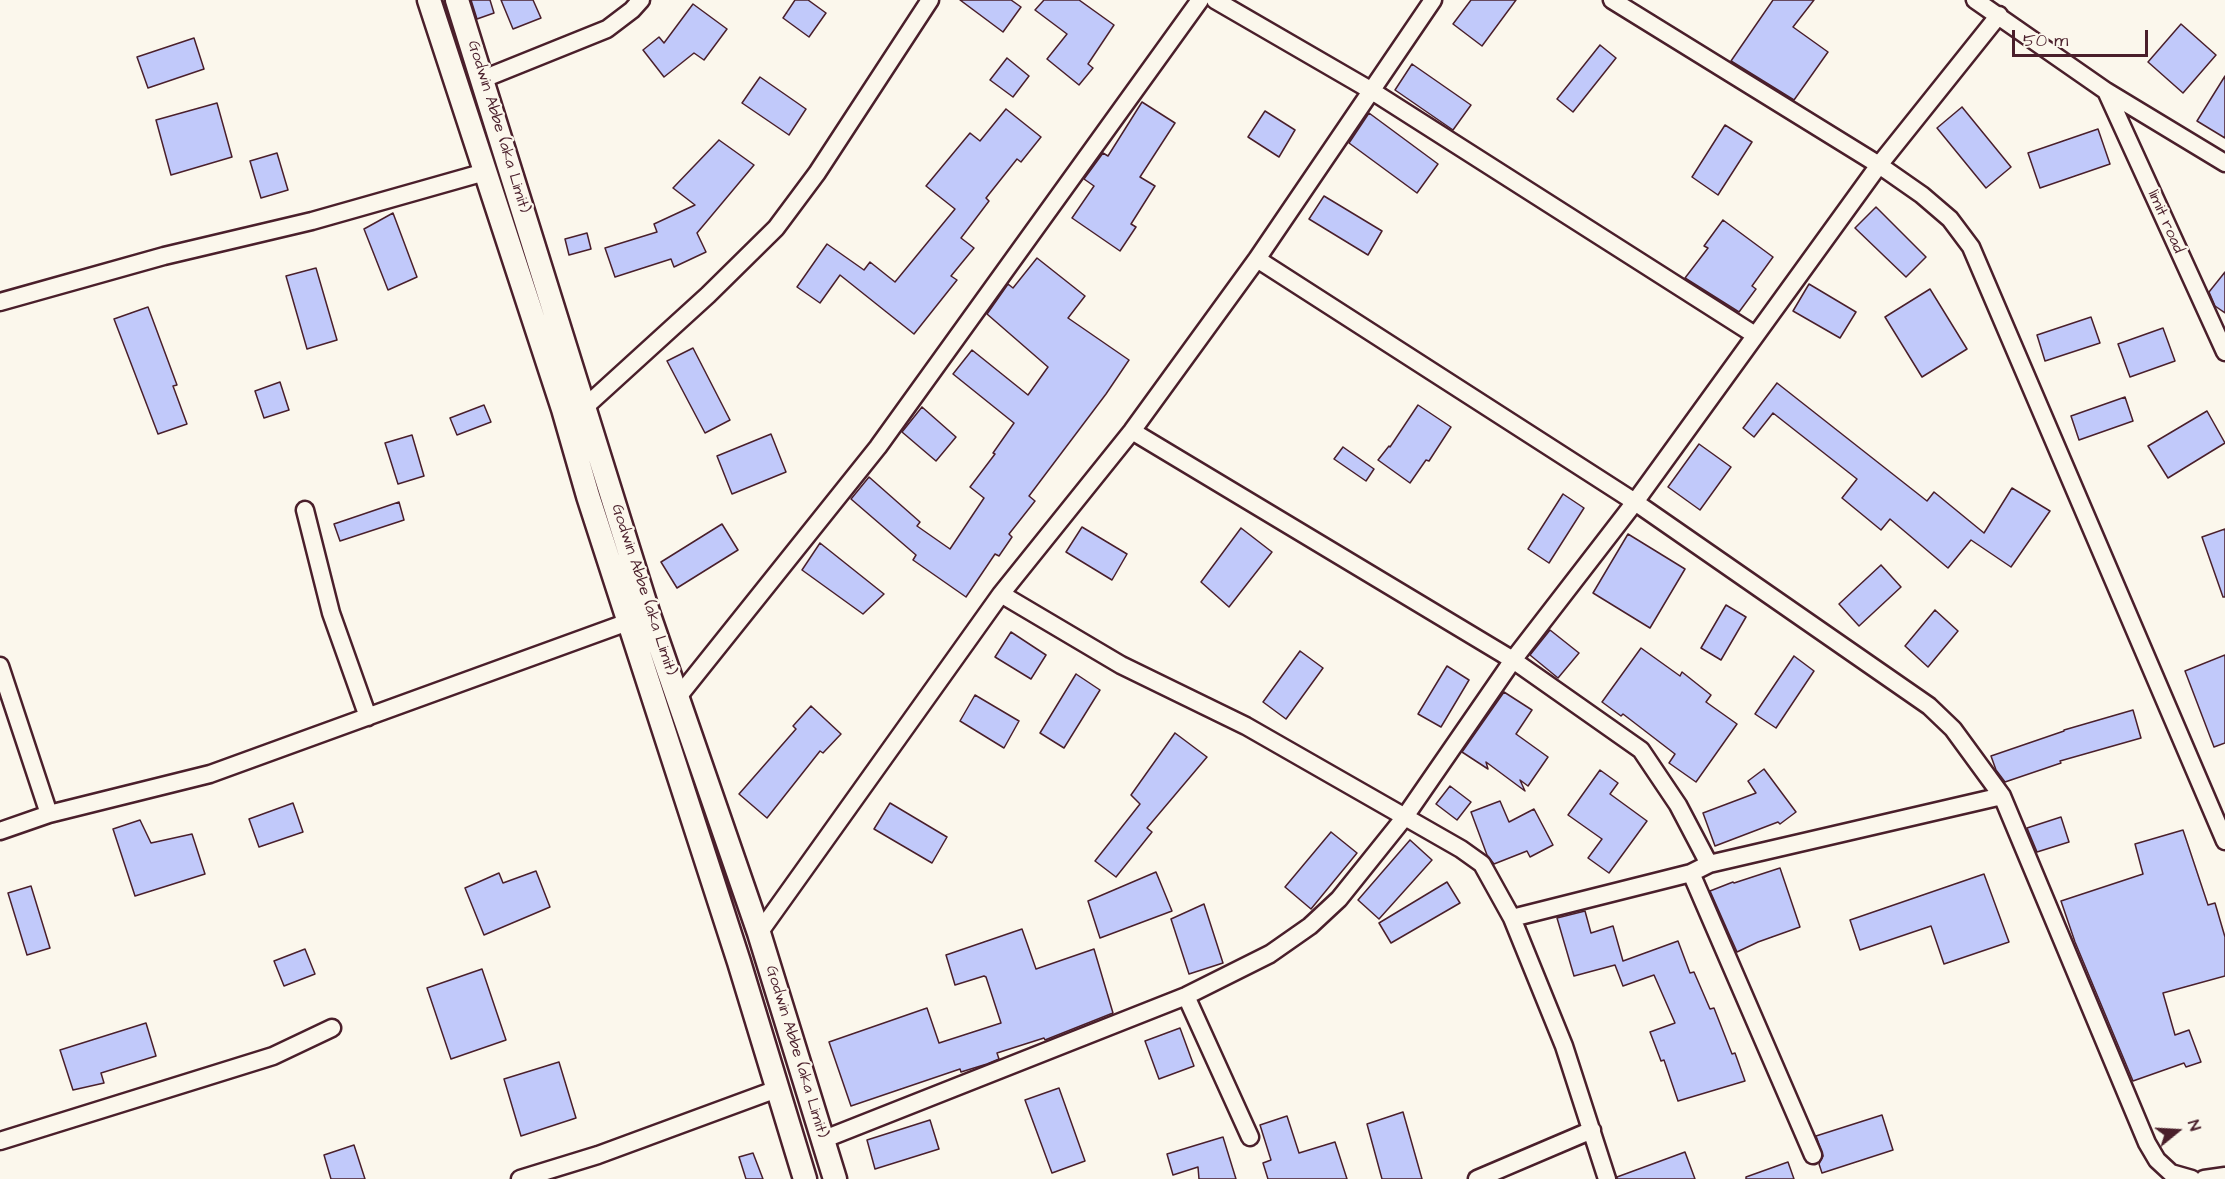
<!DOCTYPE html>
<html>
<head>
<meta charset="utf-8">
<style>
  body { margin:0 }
  #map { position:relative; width:2225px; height:1179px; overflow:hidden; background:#fbf7ec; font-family:"Architects Daughter",sans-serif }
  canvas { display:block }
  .north { position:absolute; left:2147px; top:1101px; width:60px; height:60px; -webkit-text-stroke:4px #fbf7ec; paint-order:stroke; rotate:72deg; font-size:16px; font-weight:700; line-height:24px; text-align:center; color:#4a1f2b }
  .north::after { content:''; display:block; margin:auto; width:21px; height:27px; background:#4a1f2b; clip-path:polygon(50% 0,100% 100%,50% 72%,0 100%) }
  .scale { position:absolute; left:2012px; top:30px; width:136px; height:27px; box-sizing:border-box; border:3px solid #4a1f2b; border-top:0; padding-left:8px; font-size:18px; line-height:21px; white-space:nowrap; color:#4a1f2b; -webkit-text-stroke:4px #fbf7ec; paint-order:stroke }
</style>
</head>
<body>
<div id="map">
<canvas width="2225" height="1179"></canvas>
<div class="north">N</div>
<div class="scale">50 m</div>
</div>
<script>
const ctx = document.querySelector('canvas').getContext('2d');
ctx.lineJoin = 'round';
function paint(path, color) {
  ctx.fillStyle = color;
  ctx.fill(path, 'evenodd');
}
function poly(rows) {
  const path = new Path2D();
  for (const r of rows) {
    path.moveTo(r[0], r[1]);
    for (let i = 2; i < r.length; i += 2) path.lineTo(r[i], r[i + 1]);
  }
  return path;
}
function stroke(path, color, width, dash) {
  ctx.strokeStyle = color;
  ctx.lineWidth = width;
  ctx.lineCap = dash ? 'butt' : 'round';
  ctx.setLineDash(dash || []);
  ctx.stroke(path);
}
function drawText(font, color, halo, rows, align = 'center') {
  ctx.font = font + ' "Architects Daughter",sans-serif';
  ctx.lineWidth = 4.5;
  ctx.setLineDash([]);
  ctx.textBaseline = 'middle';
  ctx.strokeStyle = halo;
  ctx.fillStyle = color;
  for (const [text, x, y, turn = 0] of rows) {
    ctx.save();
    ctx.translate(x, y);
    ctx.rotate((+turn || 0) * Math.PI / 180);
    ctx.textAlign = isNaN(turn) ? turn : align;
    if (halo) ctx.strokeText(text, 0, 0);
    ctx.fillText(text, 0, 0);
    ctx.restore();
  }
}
const building = poly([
  [471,0,490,0,494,13,477,19,471,0],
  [501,0,533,0,541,18,513,29,501,0],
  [795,0,808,0,826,13,809,37,783,18,795,0],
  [960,0,1011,0,1021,7,1003,32,960,0],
  [1044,0,1079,0,1114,25,1088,64,1093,68,1079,85,1047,59,1067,34,1035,10,1044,0],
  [1471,0,1516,0,1482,46,1453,24,1471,0],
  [1773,0,1814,0,1793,27,1828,52,1794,100,1731,61,1773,0],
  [693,4,727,29,704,60,694,53,664,77,643,50,659,37,664,43,693,4],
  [2181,24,2216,55,2183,93,2148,62,2181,24],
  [194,38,204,69,148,88,137,57,194,38],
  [1600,45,1616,58,1573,112,1557,99,1600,45],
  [1007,58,1029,76,1013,97,990,80,1007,58],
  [1412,64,1471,105,1453,130,1395,90,1412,64],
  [2225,76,2225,138,2197,121,2225,76],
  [760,77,806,109,789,135,742,103,760,77],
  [1142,102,1175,123,1140,177,1155,186,1131,224,1136,227,1120,251,1072,218,1094,186,1084,179,1103,153,1108,156,1142,102],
  [217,103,232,157,171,175,156,120,217,103],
  [1962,107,2011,167,1986,188,1937,128,1962,107],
  [1006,109,1041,137,1021,162,1017,159,986,198,989,201,961,238,974,248,951,276,957,280,914,334,840,275,820,303,797,287,827,244,864,270,870,262,895,282,955,209,926,186,970,133,980,141,1006,109],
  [1265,111,1295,130,1279,157,1248,137,1265,111],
  [1369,113,1438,164,1417,193,1349,143,1369,113],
  [1725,125,1752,142,1718,195,1692,177,1725,125],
  [2098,129,2110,164,2040,188,2028,153,2098,129],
  [719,140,754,165,697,233,706,252,674,267,671,259,615,277,605,248,657,232,654,224,695,205,673,188,719,140],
  [277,153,288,190,261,198,250,161,277,153],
  [1324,196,1382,231,1368,255,1309,219,1324,196],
  [1876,207,1926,257,1906,277,1855,228,1876,207],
  [393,213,417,277,388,290,364,229,393,213],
  [1723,220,1773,257,1752,286,1756,289,1739,312,1685,278,1708,248,1704,246,1723,220],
  [587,233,591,249,569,255,565,239,587,233],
  [1037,258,1085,296,1068,318,1129,360,1106,394,1029,496,1035,501,1009,534,1012,537,999,556,995,554,966,597,913,560,916,555,851,499,869,477,920,522,917,526,950,549,984,498,970,487,995,454,993,453,1014,423,953,374,972,350,1028,395,1048,367,987,314,1008,284,1013,288,1037,258],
  [316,268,337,340,307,349,286,276,316,268],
  [2225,272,2225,313,2215,306,2209,292,2225,272],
  [1809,284,1856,312,1840,338,1793,311,1809,284],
  [1930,289,1967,349,1922,377,1885,317,1930,289],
  [148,307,177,385,173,386,187,424,158,434,114,319,148,307],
  [2091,317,2100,343,2045,361,2037,335,2091,317],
  [2163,328,2175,361,2130,377,2118,344,2163,328],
  [693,348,730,420,705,433,667,361,693,348],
  [280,382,289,410,264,418,255,391,280,382],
  [1777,383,1927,501,1934,492,1984,533,2012,488,2050,511,2011,567,1971,540,1948,568,1890,519,1881,530,1842,498,1857,479,1773,413,1754,437,1743,428,1777,383],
  [2125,397,2133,421,2079,440,2071,416,2125,397],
  [484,405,491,422,457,435,450,418,484,405],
  [1418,405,1451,427,1429,461,1426,460,1410,483,1378,460,1389,446,1390,447,1418,405],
  [922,407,956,437,936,461,902,432,922,407],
  [2207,411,2225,443,2168,478,2148,446,2207,411],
  [771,434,786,472,732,494,717,456,771,434],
  [412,435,424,476,398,484,385,443,412,435],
  [1699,444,1731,467,1700,510,1668,487,1699,444],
  [1343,447,1374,469,1366,481,1334,459,1343,447],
  [1563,494,1584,508,1549,563,1528,549,1563,494],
  [399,502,404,520,340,541,334,524,399,502],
  [722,524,738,550,677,588,661,562,722,524],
  [1082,527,1127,554,1112,580,1066,552,1082,527],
  [1241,528,1272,552,1229,607,1201,582,1241,528],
  [2225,529,2225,597,2223,597,2202,537,2225,529],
  [1628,534,1685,569,1650,628,1593,593,1628,534],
  [820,543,884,594,863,614,802,570,820,543],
  [1881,565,1901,587,1859,626,1839,604,1881,565],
  [1726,605,1746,617,1721,660,1701,648,1726,605],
  [1935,610,1958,631,1928,667,1905,646,1935,610],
  [1550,630,1579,653,1558,678,1530,655,1550,630],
  [1011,632,1046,655,1031,679,995,657,1011,632],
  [1641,648,1680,676,1682,672,1711,695,1706,702,1737,724,1696,782,1669,763,1675,754,1623,714,1621,716,1602,702,1641,648],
  [1300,651,1323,668,1286,719,1263,702,1300,651],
  [2225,655,2225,743,2214,747,2185,671,2225,655],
  [1794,656,1814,671,1776,728,1755,714,1794,656],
  [1447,666,1469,680,1441,727,1418,714,1447,666],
  [1076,674,1100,690,1064,748,1040,733,1076,674],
  [1504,692,1532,710,1516,734,1548,757,1528,786,1520,780,1525,791,1486,762,1488,769,1462,752,1504,692],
  [975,695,1019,721,1004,748,960,721,975,695],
  [811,706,841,734,823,753,820,751,767,818,739,794,796,729,793,726,811,706],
  [2133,710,2141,738,2060,761,2061,763,2005,782,1996,770,1991,756,2064,731,2064,730,2133,710],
  [1175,733,1207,757,1147,828,1152,832,1116,877,1095,861,1140,804,1131,795,1175,733],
  [1764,769,1796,812,1780,824,1778,822,1715,846,1703,813,1756,793,1748,781,1764,769],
  [1600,770,1618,783,1610,794,1647,821,1609,873,1588,858,1602,839,1568,815,1600,770],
  [1450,786,1471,802,1457,820,1436,804,1450,786],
  [1500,801,1509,822,1534,809,1553,845,1530,857,1527,851,1494,864,1487,855,1471,812,1500,801],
  [293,803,303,832,259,847,249,819,293,803],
  [890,803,947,837,932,863,874,829,890,803],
  [2061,817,2069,842,2037,852,2027,828,2061,817],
  [140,820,151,843,192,834,205,874,135,896,113,829,140,820],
  [2183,830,2208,905,2215,903,2225,937,2225,976,2163,993,2175,1035,2189,1030,2201,1062,2186,1067,2184,1063,2133,1081,2075,942,2061,901,2143,874,2135,844,2183,830],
  [1331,832,1357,853,1311,909,1285,887,1331,832],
  [1410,840,1432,860,1379,919,1358,900,1410,840],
  [1780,868,1800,927,1758,942,1737,952,1710,891,1733,882,1734,883,1780,868],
  [536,871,550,907,484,935,465,888,499,873,503,883,536,871],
  [1156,872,1172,911,1100,938,1088,901,1156,872],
  [1984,874,2009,942,1944,964,1931,926,1860,950,1850,920,1984,874],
  [1447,882,1460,903,1391,943,1379,923,1447,882],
  [31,886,50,948,27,955,8,893,31,886],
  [1204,904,1223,963,1189,974,1171,919,1204,904],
  [1585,911,1591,933,1613,926,1623,961,1678,941,1690,973,1694,972,1710,1009,1714,1008,1732,1054,1735,1053,1745,1081,1678,1101,1664,1060,1661,1061,1650,1032,1675,1023,1654,975,1623,986,1615,965,1574,976,1557,918,1585,911],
  [1022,929,1036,969,1094,949,1113,1013,1045,1040,1044,1038,997,1053,999,1059,987,1064,961,1072,960,1069,851,1106,829,1042,927,1008,939,1043,1001,1023,986,977,984,976,955,985,946,955,1022,929],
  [305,949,315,974,284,986,274,961,305,949],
  [482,969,506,1040,451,1059,427,988,482,969],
  [146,1023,156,1056,101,1073,104,1083,73,1090,60,1050,146,1023],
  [1180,1028,1194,1066,1159,1079,1145,1041,1180,1028],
  [559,1062,576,1118,521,1136,504,1079,559,1062],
  [1059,1088,1085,1161,1052,1173,1025,1100,1059,1088],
  [1403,1112,1422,1179,1382,1179,1367,1124,1403,1112],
  [1882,1115,1893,1150,1822,1173,1819,1164,1823,1156,1816,1136,1882,1115],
  [1287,1116,1299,1153,1335,1142,1347,1179,1268,1179,1263,1163,1271,1160,1260,1125,1287,1116],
  [930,1120,939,1149,875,1169,867,1140,930,1120],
  [1223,1137,1236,1179,1199,1179,1198,1167,1173,1175,1167,1154,1223,1137],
  [354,1145,365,1179,331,1179,324,1155,354,1145],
  [1685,1152,1695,1179,1617,1179,1617,1177,1685,1152],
  [753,1153,763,1179,746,1179,739,1157,753,1153],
  [1788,1162,1794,1179,1746,1179,1746,1177,1788,1162]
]);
const street = poly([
  [1215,0,1372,91,1755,335],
  [1612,0,1879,165,1922,195,1950,219,1971,247,2225,841],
  [1975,0,2106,91,2225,163],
  [483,79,607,29,632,10,641,0],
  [2106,91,2225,352],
  [1257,259,1635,502,1929,706,1953,729,2002,796,2147,1143,2157,1160,2171,1173,2192,1179],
  [0,302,164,256,312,221,485,172],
  [585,407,708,295,776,228,817,173,930,0],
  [1132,431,1513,660,1641,750,1678,805,1709,864],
  [305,510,331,613,368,717],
  [1001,594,1121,665,1246,726,1461,849,1482,864,1512,918,1564,1046,1607,1179],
  [0,666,49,814],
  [678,697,878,447,1200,0],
  [0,831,49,814,210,774,639,618],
  [1691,873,1813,1155],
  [1512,918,1691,873,1709,864,2002,796],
  [759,933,1001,594,1132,431,1257,259,1433,0],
  [1186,996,1250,1137],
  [822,1140,1186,996,1270,954,1310,926,1339,899,1404,818,1513,660,1635,502,1879,165,1999,15],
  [0,1141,273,1056,332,1028],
  [520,1179,598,1155,777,1089],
  [1477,1179,1592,1130],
  [2204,1179,2225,1176]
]);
const secondary = poly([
  [429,0,563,409,588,496,739,962,805,1179],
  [457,0,649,615,759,933,835,1179]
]);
const streetNames = [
  ["Godwin Abbe (aka Limit)",498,127,73],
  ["limit road",2165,222,66],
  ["Godwin Abbe (aka Limit)",643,590,72],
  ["Godwin Abbe (aka Limit)",796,1052,73]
];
paint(building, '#c1c9fa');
stroke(building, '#4a1f2b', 1.5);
stroke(street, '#4a1f2b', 21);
stroke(secondary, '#4a1f2b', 27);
stroke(street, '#fbf7ec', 16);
stroke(secondary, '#fbf7ec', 22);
drawText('16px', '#4a1f2b', '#fbf7ec', streetNames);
</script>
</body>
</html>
